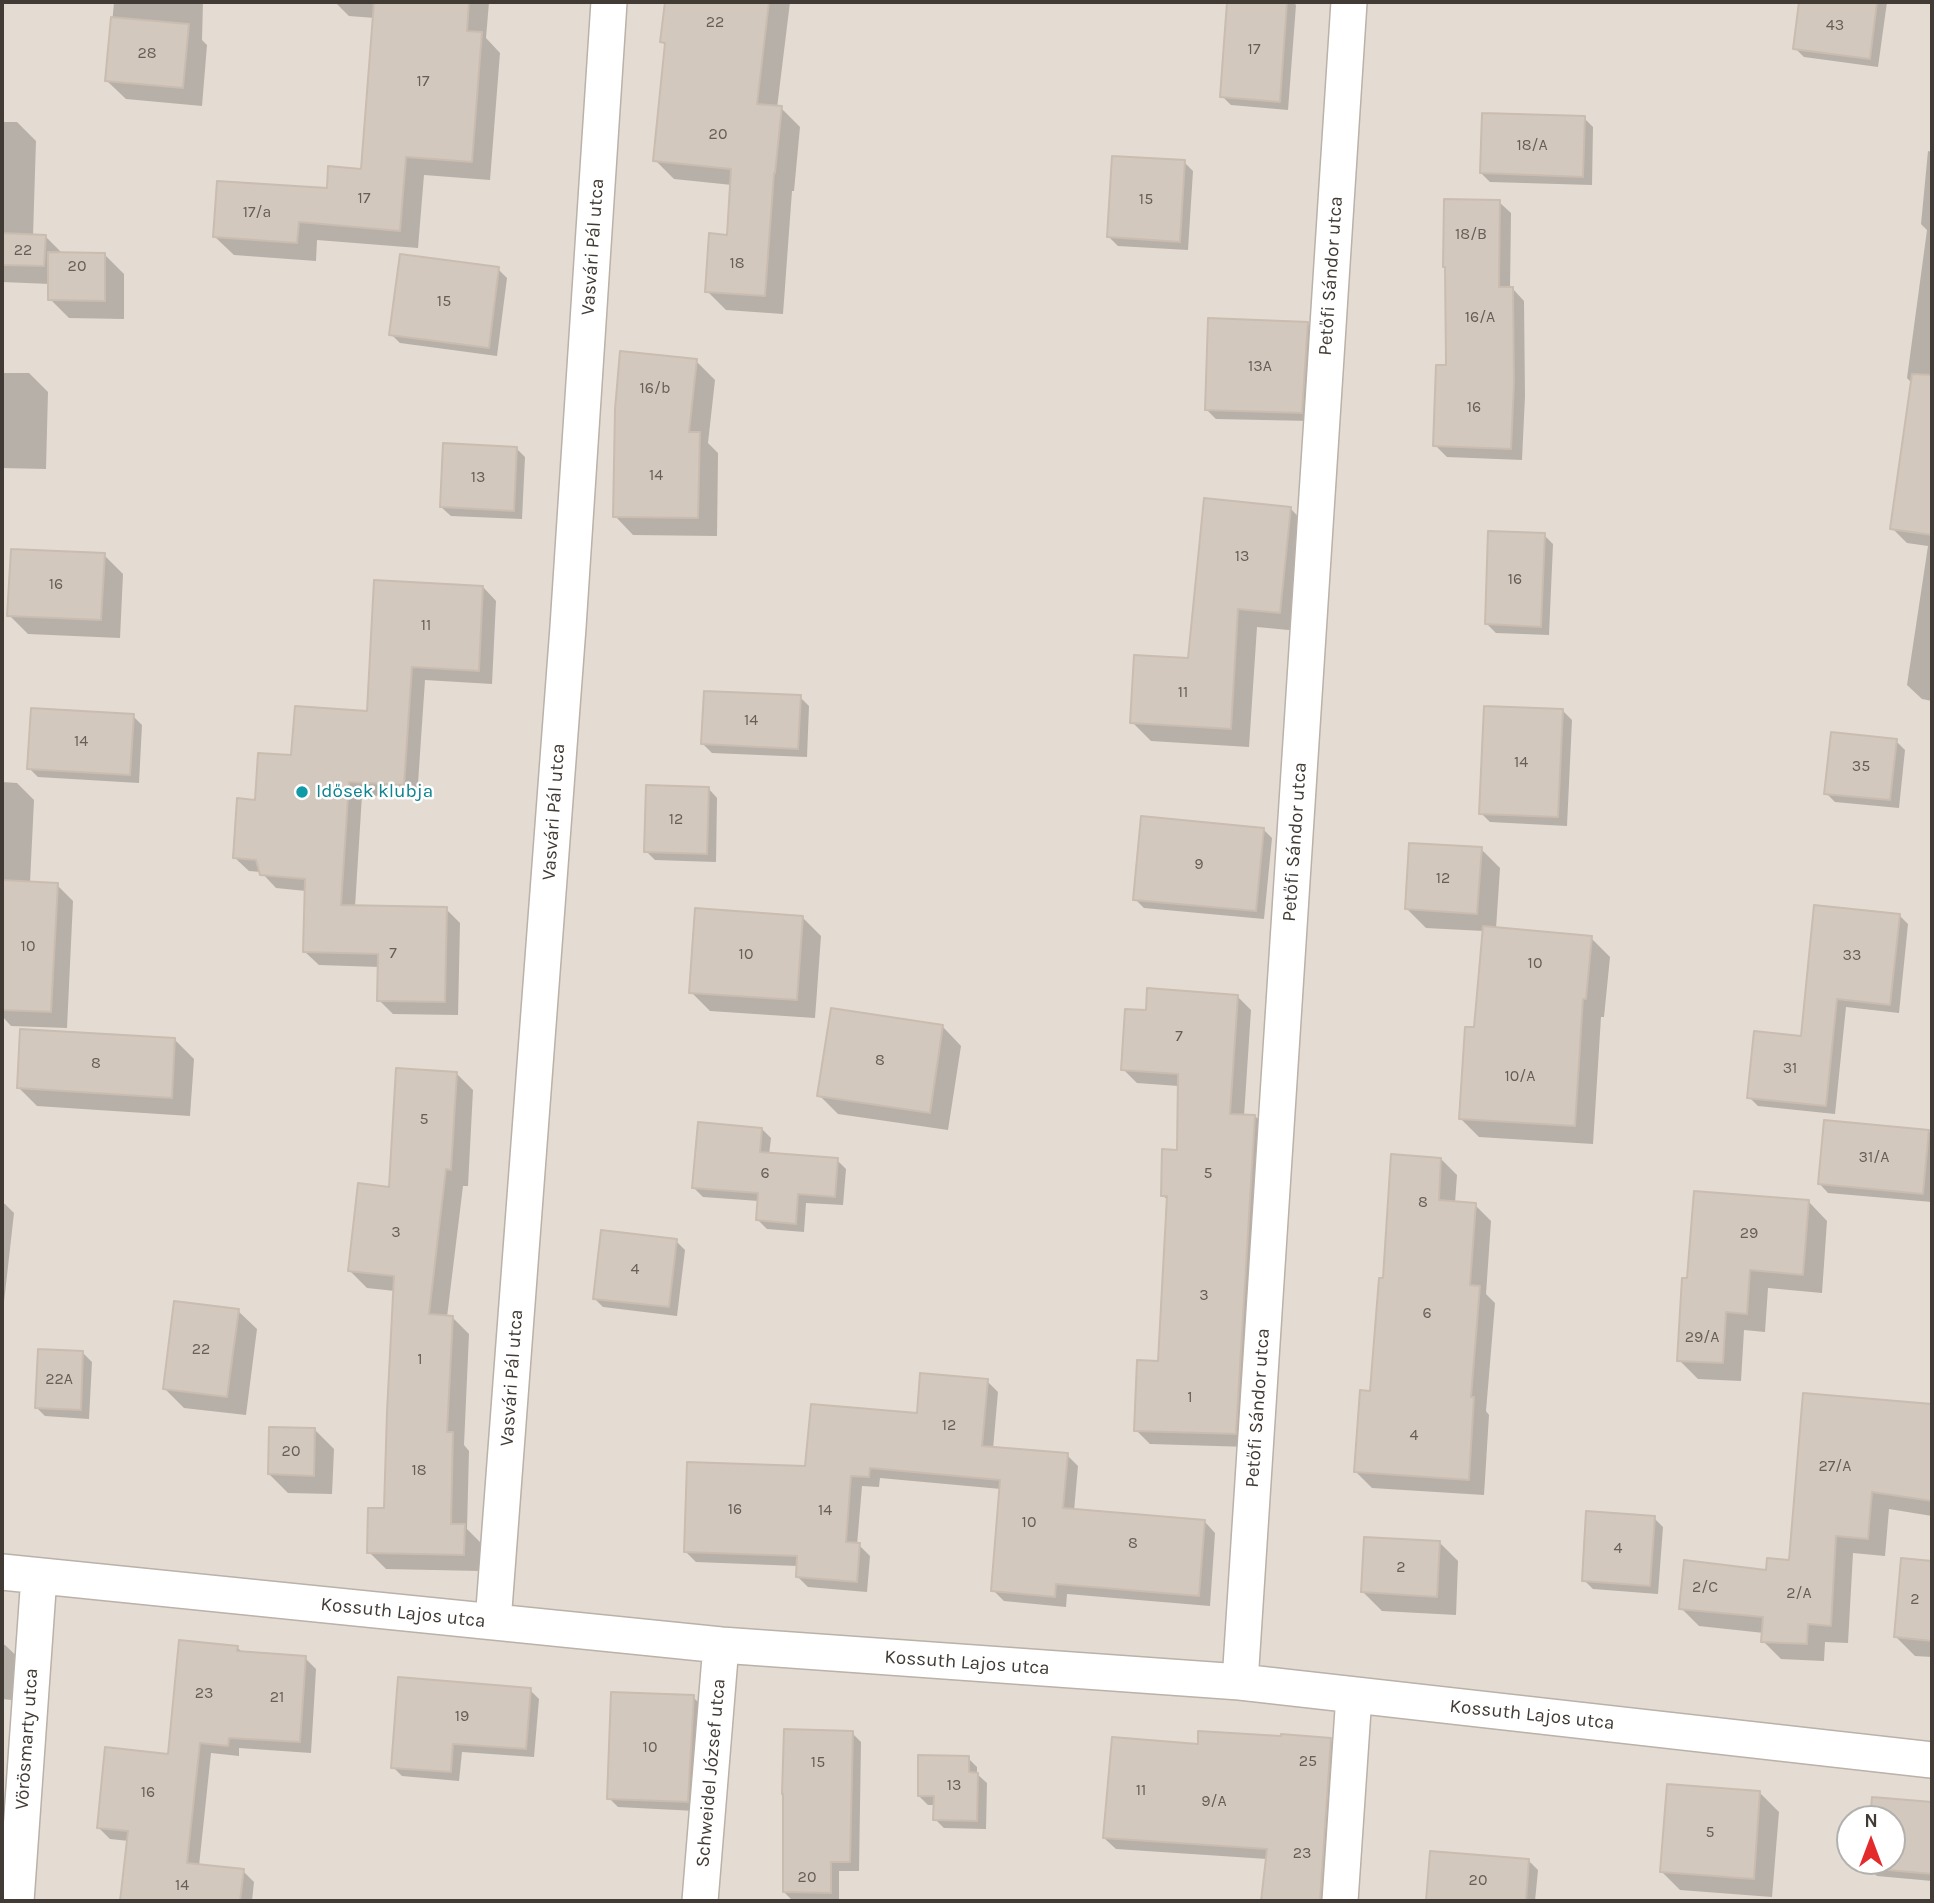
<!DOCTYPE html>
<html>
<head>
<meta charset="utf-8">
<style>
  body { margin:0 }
  #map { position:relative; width:1934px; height:1903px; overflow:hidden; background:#f0ebe5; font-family:Karla,sans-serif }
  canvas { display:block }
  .frame { position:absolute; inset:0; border:4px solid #423b35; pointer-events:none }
  .north { position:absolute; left:1836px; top:1805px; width:70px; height:70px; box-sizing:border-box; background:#fff; border:2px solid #b3b1ae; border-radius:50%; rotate:0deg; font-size:19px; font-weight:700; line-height:28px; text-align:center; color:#423b35 }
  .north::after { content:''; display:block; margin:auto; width:24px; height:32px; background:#e22b2a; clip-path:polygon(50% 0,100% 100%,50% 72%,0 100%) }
</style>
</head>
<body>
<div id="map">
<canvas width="1934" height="1903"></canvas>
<div class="frame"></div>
<div class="north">N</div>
</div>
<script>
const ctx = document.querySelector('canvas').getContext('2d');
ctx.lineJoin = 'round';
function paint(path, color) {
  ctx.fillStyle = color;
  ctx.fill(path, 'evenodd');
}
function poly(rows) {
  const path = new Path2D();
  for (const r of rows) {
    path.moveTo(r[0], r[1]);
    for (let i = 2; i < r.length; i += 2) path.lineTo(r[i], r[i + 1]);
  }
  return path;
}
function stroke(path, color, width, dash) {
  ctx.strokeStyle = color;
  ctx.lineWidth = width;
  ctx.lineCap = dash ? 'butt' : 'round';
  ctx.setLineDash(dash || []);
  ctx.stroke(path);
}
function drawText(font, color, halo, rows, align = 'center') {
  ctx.font = font + ' Karla,sans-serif';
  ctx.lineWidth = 5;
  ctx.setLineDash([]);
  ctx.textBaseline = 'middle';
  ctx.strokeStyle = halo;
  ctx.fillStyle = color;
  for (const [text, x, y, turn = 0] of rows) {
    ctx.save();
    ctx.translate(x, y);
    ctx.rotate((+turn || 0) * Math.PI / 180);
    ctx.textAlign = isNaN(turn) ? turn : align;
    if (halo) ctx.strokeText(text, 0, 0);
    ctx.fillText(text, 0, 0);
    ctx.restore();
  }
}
const residential = poly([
  [2,2,1932,2,1932,1901,2,1901],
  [1850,1819,1892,1819,1892,1861,1850,1861]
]);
const shadow = poly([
  [114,2,203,2,202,40,207,45,202,106,126,99,107,81],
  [335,2,489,2,486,38,500,53,490,180,424,175,418,248,317,240,316,261,234,255,215,237,328,190,363,171,375,18,349,16],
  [666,2,790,2,777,108,781,108,800,127,794,191,792,191,783,314,726,310,707,291,729,236,732,185,674,179,655,160,666,46,662,42],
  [1208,2,1292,2,1296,5,1288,110,1231,105,1222,96,1229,3],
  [1800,2,1887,2,1878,67,1804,57,1795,48],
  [1584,118,1593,127,1592,185,1490,182,1481,173],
  [2,122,17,122,36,141,33,236,45,236,63,254,105,255,124,274,124,319,69,318,50,299,50,284,2,282],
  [1928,151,1932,152,1932,701,1922,699,1907,685,1928,546,1907,543,1892,528,1913,384,1907,378,1927,230,1921,224],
  [1184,162,1193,171,1188,250,1118,246,1109,237],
  [1499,202,1511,213,1510,289,1513,289,1524,301,1525,396,1522,460,1447,457,1435,445,1448,367],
  [498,269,507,278,497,356,400,343,391,334],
  [1307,323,1316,332,1311,421,1216,419,1207,410],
  [696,361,715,380,708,443,718,453,717,536,633,535,615,516],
  [2,373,29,373,48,392,46,469,2,468],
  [516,448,525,457,522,519,451,516,441,507],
  [1291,509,1309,528,1299,631,1257,627,1249,747,1151,741,1132,722,1189,660],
  [1544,535,1553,544,1549,635,1496,633,1487,624],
  [104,555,123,574,120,638,28,634,9,615],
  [483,587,496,601,492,684,425,680,417,798,362,795,355,907,446,909,460,923,458,1015,393,1014,379,1000,380,967,319,965,305,952,306,891,276,888,261,872,249,871,235,858,257,802,293,757,368,713],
  [800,697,809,706,807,757,712,753,703,744],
  [1563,711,1572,720,1567,826,1490,822,1481,813],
  [133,716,142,725,139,783,38,777,29,768],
  [1896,741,1905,750,1899,808,1835,802,1826,793],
  [2,782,17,783,34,800,30,883,57,885,73,901,67,1028,11,1026,2,1016],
  [708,788,717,798,716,862,655,860,646,851],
  [1263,829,1272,838,1264,919,1144,908,1135,899],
  [1481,849,1500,868,1496,929,1591,938,1610,957,1604,1017,1601,1017,1593,1144,1479,1137,1460,1118,1476,1029,1484,931,1426,928,1407,909],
  [1899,915,1908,924,1899,1013,1846,1007,1835,1114,1758,1106,1749,1097,1802,1037],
  [802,917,821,936,815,1018,710,1011,691,992],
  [1237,996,1251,1010,1244,1116,1255,1116,1269,1130,1249,1447,1150,1444,1136,1430,1160,1363,1169,1201,1163,1196,1178,1152,1179,1086,1137,1083,1123,1069,1148,1012],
  [943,1027,961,1046,948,1130,838,1114,819,1095],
  [175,1040,194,1059,190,1116,37,1106,18,1087],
  [456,1073,473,1090,468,1186,463,1186,447,1317,452,1317,469,1334,464,1445,469,1451,467,1529,481,1543,480,1571,386,1569,369,1552,386,1510,395,1291,367,1288,350,1271,390,1189],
  [762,1129,771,1138,769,1155,837,1160,846,1169,843,1205,806,1203,804,1232,767,1229,758,1220,759,1201,703,1197,694,1188],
  [1929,1132,1932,1136,1932,1202,1828,1193,1819,1183],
  [1441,1159,1457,1175,1455,1203,1475,1205,1491,1221,1486,1294,1495,1303,1486,1411,1489,1415,1484,1495,1372,1488,1356,1472,1372,1392,1385,1280],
  [1809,1202,1827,1221,1822,1293,1768,1288,1765,1332,1744,1330,1741,1381,1698,1379,1679,1360,1684,1280],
  [2,1203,5,1204,14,1213,4,1302,2,1302],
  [676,1241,685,1250,677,1316,603,1307,594,1298],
  [238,1311,257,1329,246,1415,184,1408,165,1389],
  [83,1353,92,1362,89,1419,45,1416,36,1407],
  [987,1381,998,1392,993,1449,1067,1455,1078,1466,1074,1511,1205,1522,1215,1533,1210,1606,1067,1594,1066,1607,1004,1601,993,1590,1001,1489,880,1478,879,1487,862,1486,857,1545,859,1545,870,1556,867,1592,808,1587,797,1576,798,1566,696,1562,685,1551,807,1468],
  [1919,1403,1932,1405,1932,1516,1889,1509,1885,1556,1853,1553,1848,1643,1825,1642,1824,1661,1781,1659,1763,1641,1764,1633,1699,1626,1681,1608,1791,1562],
  [315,1430,334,1449,332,1494,288,1493,269,1474],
  [1654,1518,1663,1527,1658,1594,1593,1589,1584,1580],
  [1439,1542,1458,1561,1456,1615,1382,1611,1363,1592],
  [1903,1560,1932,1563,1932,1657,1915,1656,1896,1637],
  [2,1644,5,1645,24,1663,21,1701,2,1699],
  [237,1647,243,1653,305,1658,316,1669,311,1753,239,1748,239,1756,211,1753,199,1866,243,1871,254,1882,252,1901,122,1901,129,1841,110,1839,99,1828,170,1755],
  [530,1690,539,1699,534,1757,462,1752,459,1781,402,1776,393,1767],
  [693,1697,702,1706,696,1811,618,1807,609,1798],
  [852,1733,861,1742,859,1871,839,1871,839,1901,793,1901,784,1892],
  [1330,1740,1342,1751,1331,1901,1263,1901,1267,1859,1116,1849,1104,1838,1199,1746],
  [968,1758,977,1767,977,1774,987,1783,986,1829,944,1828,935,1819,935,1805,928,1805,919,1796],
  [1760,1793,1779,1812,1772,1897,1680,1890,1661,1871],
  [1874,1799,1932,1804,1932,1901,1931,1901,1932,1881,1877,1876,1868,1867,1868,1861,1892,1861,1892,1819,1872,1819],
  [1432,1853,1529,1861,1538,1870,1535,1901,1428,1901]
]);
const building = poly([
  [374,2,469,2,467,31,482,32,472,162,406,157,400,231,299,222,297,243,213,237,217,181,327,188,328,166,361,169,374,2],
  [665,2,769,2,757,104,782,106,775,173,774,173,765,296,705,292,709,233,727,235,731,169,653,161,665,43,660,42,665,2],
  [1227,2,1287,2,1280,102,1220,97,1227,2],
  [1799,2,1877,2,1870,59,1793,49,1799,2],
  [111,17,189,24,183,88,105,81,111,17],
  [1482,113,1585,116,1583,177,1480,173,1482,113],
  [1112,156,1185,160,1180,242,1107,237,1112,156],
  [1444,199,1500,200,1499,287,1513,287,1514,383,1511,449,1433,446,1436,365,1446,365,1445,267,1443,267,1444,199],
  [2,233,46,235,44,266,2,265,2,233],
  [48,252,105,253,105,301,48,300,48,252],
  [400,254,499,267,489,348,389,335,400,254],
  [1208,318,1308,322,1302,413,1205,410,1208,318],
  [620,351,697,359,689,432,700,432,698,518,613,517,615,409,620,351],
  [1912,374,1932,375,1932,535,1890,529,1912,374],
  [443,443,517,447,514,511,440,507,443,443],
  [1204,498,1291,507,1280,613,1238,609,1231,729,1130,723,1134,655,1188,658,1204,498],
  [1488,531,1545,533,1541,627,1485,624,1488,531],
  [11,549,105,553,101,620,7,616,11,549],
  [374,580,483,586,479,671,412,667,404,785,349,782,341,905,447,907,445,1002,377,1001,378,954,303,952,305,879,260,875,256,860,233,858,237,798,255,800,258,753,291,755,295,706,367,711,374,580],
  [704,691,801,695,798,749,701,744,704,691],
  [1484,706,1563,709,1558,817,1479,814,1484,706],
  [31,708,134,714,130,775,27,769,31,708],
  [1831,732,1897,739,1890,800,1824,794,1831,732],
  [646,785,709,787,707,854,644,852,646,785],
  [1141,816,1264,828,1256,911,1133,900,1141,816],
  [1409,843,1482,847,1477,914,1405,909,1409,843],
  [2,880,58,883,51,1012,2,1010,2,880],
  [1814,905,1900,914,1890,1005,1837,999,1826,1106,1747,1098,1754,1031,1801,1036,1814,905],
  [695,908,803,916,797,1000,689,993,695,908],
  [1483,926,1592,936,1586,999,1583,999,1575,1126,1459,1119,1465,1027,1474,1027,1483,926],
  [1147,988,1238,995,1230,1114,1255,1115,1236,1434,1134,1431,1137,1360,1158,1361,1167,1196,1161,1196,1162,1149,1177,1150,1178,1074,1121,1070,1125,1009,1146,1010,1147,988],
  [831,1008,943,1025,930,1113,817,1096,831,1008],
  [20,1029,175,1038,172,1098,17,1088,20,1029],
  [396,1068,457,1072,451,1170,446,1169,429,1314,453,1316,447,1432,453,1432,451,1524,465,1524,464,1555,367,1553,368,1508,384,1508,387,1412,394,1276,348,1271,358,1183,389,1187,396,1068],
  [1824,1120,1929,1130,1923,1194,1818,1184,1824,1120],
  [698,1122,762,1128,760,1152,838,1158,835,1197,798,1194,796,1224,756,1220,758,1193,692,1188,698,1122],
  [1391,1154,1441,1158,1439,1200,1476,1203,1470,1285,1480,1286,1471,1397,1474,1397,1469,1480,1354,1472,1360,1390,1370,1391,1379,1278,1383,1278,1391,1154],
  [1694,1191,1809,1200,1803,1275,1750,1270,1747,1314,1726,1312,1723,1363,1677,1361,1682,1278,1687,1278,1694,1191],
  [601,1230,677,1239,669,1307,593,1299,601,1230],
  [174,1301,239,1309,227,1397,163,1389,174,1301],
  [38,1349,83,1351,81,1410,35,1408,38,1349],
  [920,1373,988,1379,982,1446,1068,1453,1063,1508,1205,1520,1199,1596,1056,1584,1055,1597,991,1591,1000,1480,870,1468,869,1477,851,1476,846,1542,860,1543,857,1582,796,1577,797,1556,684,1552,687,1462,805,1466,811,1404,917,1413,920,1373],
  [1803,1393,1932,1404,1932,1501,1872,1492,1868,1539,1836,1536,1831,1626,1808,1624,1807,1644,1761,1642,1763,1617,1679,1609,1684,1560,1766,1570,1767,1558,1789,1560,1803,1393],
  [269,1427,315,1428,314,1476,268,1474,269,1427],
  [1586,1511,1655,1516,1650,1586,1582,1581,1586,1511],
  [1364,1537,1440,1541,1437,1597,1361,1592,1364,1537],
  [1901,1558,1932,1561,1932,1641,1894,1637,1901,1558],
  [179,1640,238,1646,237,1651,306,1656,300,1742,229,1738,228,1746,200,1743,187,1863,244,1869,240,1901,120,1901,128,1831,97,1828,105,1747,168,1754,179,1640],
  [398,1677,531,1688,526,1749,453,1744,451,1772,391,1768,398,1677],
  [611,1692,694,1695,688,1802,607,1799,611,1692],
  [784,1729,853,1731,850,1862,831,1862,831,1893,783,1892,783,1794,782,1794,784,1729],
  [1198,1731,1281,1736,1281,1734,1331,1738,1320,1901,1261,1901,1267,1849,1103,1838,1112,1737,1198,1744,1198,1731],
  [918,1755,969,1756,969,1772,978,1773,977,1821,933,1820,934,1796,918,1796,918,1755],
  [1667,1784,1760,1791,1754,1879,1660,1872,1667,1784],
  [1872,1797,1932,1802,1932,1874,1866,1868,1867,1861,1892,1861,1892,1819,1870,1819,1872,1797],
  [1430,1851,1529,1859,1526,1901,1426,1901,1430,1851]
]);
const minor = poly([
  [2,1572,721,1645,1240,1682,1932,1760],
  [493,1622,568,627,609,2],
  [1240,1682,1349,2],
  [16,1901,39,1576],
  [700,1901,721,1645],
  [1340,1901,1354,1695]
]);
const markers = [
  [302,792,7,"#0f9aa8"]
];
const numberNames = [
  ["22",715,22],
  ["43",1835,25],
  ["17",1254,49],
  ["28",147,53],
  ["17",423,81],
  ["20",718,134],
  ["18/A",1532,145],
  ["17",364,198],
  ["15",1146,199],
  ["17/a",257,212],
  ["18/B",1471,234],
  ["22",23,250],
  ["18",737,263],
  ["20",77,266],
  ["15",444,301],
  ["16/A",1480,317],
  ["13A",1260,366],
  ["16/b",655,388],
  ["16",1474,407],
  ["14",656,475],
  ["13",478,477],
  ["13",1242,556],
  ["16",1515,579],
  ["16",56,584],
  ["11",426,625],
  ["11",1183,692],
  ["14",751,720],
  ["14",81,741],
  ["14",1521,762],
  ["35",1861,766],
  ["12",676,819],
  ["9",1199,864],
  ["12",1443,878],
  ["10",28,946],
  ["7",393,953],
  ["10",746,954],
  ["33",1852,955],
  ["10",1535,963],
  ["7",1179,1036],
  ["8",880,1060],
  ["8",96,1063],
  ["31",1790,1068],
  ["10/A",1520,1076],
  ["5",424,1119],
  ["31/A",1874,1157],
  ["6",765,1173],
  ["5",1208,1173],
  ["8",1423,1202],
  ["3",396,1232],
  ["29",1749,1233],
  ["4",635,1269],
  ["3",1204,1295],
  ["6",1427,1313],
  ["29/A",1702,1337],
  ["22",201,1349],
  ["1",420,1359],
  ["22A",59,1379],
  ["1",1190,1397],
  ["12",949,1425],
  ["4",1414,1435],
  ["20",291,1451],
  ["27/A",1835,1466],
  ["18",419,1470],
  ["16",735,1509],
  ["14",825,1510],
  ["10",1029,1522],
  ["8",1133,1543],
  ["4",1618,1548],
  ["2",1401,1567],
  ["2/C",1705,1587],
  ["2/A",1799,1593],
  ["2",1915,1599],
  ["23",204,1693],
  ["21",277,1697],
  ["19",462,1716],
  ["10",650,1747],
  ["25",1308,1761],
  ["15",818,1762],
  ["13",954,1785],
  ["11",1141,1790],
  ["16",148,1792],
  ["9/A",1214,1801],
  ["5",1710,1832],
  ["23",1302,1853],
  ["20",807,1877],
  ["20",1478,1880],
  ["14",182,1885]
];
const streetNames = [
  ["Vasvári Pál utca",593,247,-86],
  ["Petőfi Sándor utca",1331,276,-86],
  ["Vasvári Pál utca",554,812,-86],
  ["Petőfi Sándor utca",1295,842,-86],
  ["Vasvári Pál utca",512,1378,-86],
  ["Petőfi Sándor utca",1258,1408,-86],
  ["Kossuth Lajos utca",403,1613,6],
  ["Kossuth Lajos utca",967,1663,4],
  ["Kossuth Lajos utca",1532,1715,6],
  ["Vörösmarty utca",27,1739,-86],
  ["Schweidel József utca",711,1773,-85]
];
const cultureNames = [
  ["Idősek klubja",316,792]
];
paint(residential, '#e4dcd3');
paint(shadow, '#0003');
paint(building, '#d3c8be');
stroke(building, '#cabcaf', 2);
stroke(minor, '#bab1a8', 38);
stroke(minor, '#fff', 35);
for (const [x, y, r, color] of markers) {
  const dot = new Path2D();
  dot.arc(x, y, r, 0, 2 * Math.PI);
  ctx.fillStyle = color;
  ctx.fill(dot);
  stroke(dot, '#fff', 2.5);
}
drawText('16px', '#665e57', null, numberNames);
drawText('19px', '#423b35', '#fff', streetNames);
drawText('19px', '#0d838f', '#fff', cultureNames, 'left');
</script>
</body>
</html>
